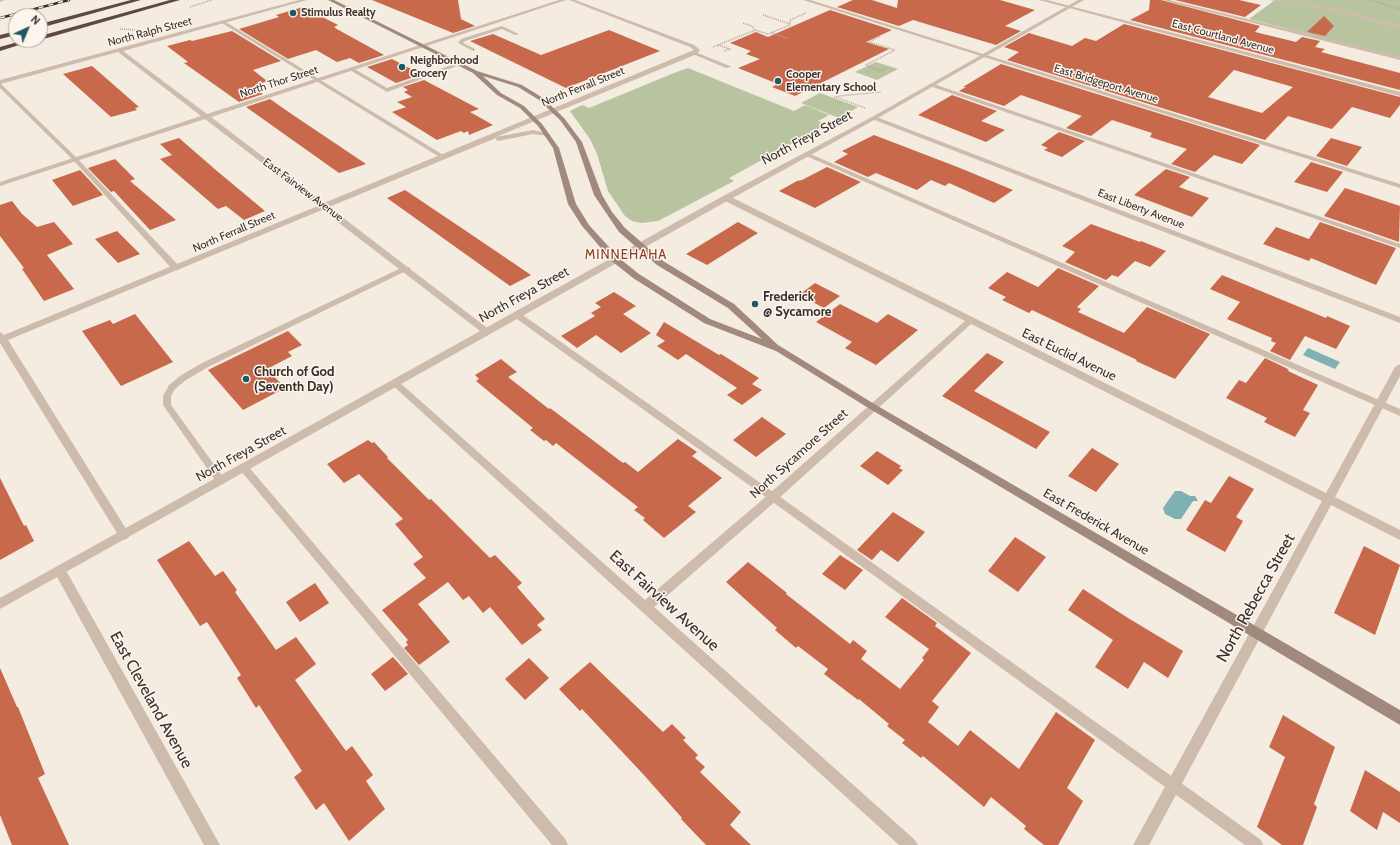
<!DOCTYPE html>
<html>
<head>
<meta charset="utf-8">
<style>
  body { margin:0 }
  #map { position:relative; width:1400px; height:845px; overflow:hidden; background:#f4ebe1; font-family:Cabin,sans-serif }
  canvas { display:block }
  .north { position:absolute; left:8px; top:8px; width:40px; height:40px; box-sizing:border-box; background:#fbf5ee; border:1px solid #aea6a0; border-radius:50%; rotate:44deg; font-size:11px; font-weight:700; line-height:16px; text-align:center; color:#3b302b }
  .north::after { content:''; display:block; margin:auto; width:14px; height:18px; background:#1f5a5e; clip-path:polygon(50% 0,100% 100%,50% 72%,0 100%) }
</style>
</head>
<body>
<div id="map">
<canvas width="1400" height="845"></canvas>
<div class="north">N</div>
</div>
<script>
const ctx = document.querySelector('canvas').getContext('2d');
ctx.lineJoin = 'round';
function paint(path, color) {
  ctx.fillStyle = color;
  ctx.fill(path, 'evenodd');
}
function poly(rows) {
  const path = new Path2D();
  for (const r of rows) {
    path.moveTo(r[0], r[1]);
    for (let i = 2; i < r.length; i += 2) path.lineTo(r[i], r[i + 1]);
  }
  return path;
}
function stroke(path, color, width, dash) {
  ctx.strokeStyle = color;
  ctx.lineWidth = width;
  ctx.lineCap = dash ? 'butt' : 'round';
  ctx.setLineDash(dash || []);
  ctx.stroke(path);
}
function drawText(font, color, halo, rows, align = 'center') {
  ctx.font = font + ' Cabin,sans-serif';
  ctx.lineWidth = 3;
  ctx.setLineDash([]);
  ctx.textBaseline = 'middle';
  ctx.strokeStyle = halo;
  ctx.fillStyle = color;
  for (const [text, x, y, turn = 0] of rows) {
    ctx.save();
    ctx.translate(x, y);
    ctx.rotate((+turn || 0) * Math.PI / 180);
    ctx.textAlign = isNaN(turn) ? turn : align;
    if (halo) ctx.strokeText(text, 0, 0);
    ctx.fillText(text, 0, 0);
    ctx.restore();
  }
}
const green = poly([
  [1275,0,1400,0,1400,57,1249,19],
  [876,62,898,69,877,80,855,72],
  [688,68,794,111,805,105,829,115,818,121,827,124,729,178,734,181,658,221,641,223,632,221,625,216,608,191,597,154,590,139,570,111,582,105,589,108,674,73],
  [820,93,858,107,839,118,801,103]
]);
const water = poly([
  [1308,348,1340,362,1335,369,1303,355],
  [1175,491,1181,491,1190,496,1195,496,1198,501,1193,501,1181,519,1175,519,1165,514,1163,508]
]);
const building = poly([
  [372,0,458,0,461,19,475,26,453,33],
  [853,0,872,0,897,8,898,0,1000,0,1035,10,1005,26,1021,31,996,45,913,20,899,26,837,7],
  [1150,0,1161,0,1260,26,1255,32,1296,42,1302,37,1320,41,1315,47,1325,49,1321,52,1400,73,1400,90,1130,20,1149,10],
  [1175,0,1239,0,1261,5,1245,17],
  [303,7,338,25,334,27,336,28,335,28,384,55,359,63,350,58,337,62,316,50,288,59,239,29,279,17,276,15],
  [830,10,892,30,866,42,889,49,795,96,772,87,778,84,738,68,760,59,746,54,751,51,730,43,756,32,768,37],
  [1324,16,1334,26,1325,36,1307,32],
  [1124,24,1400,97,1400,105,1390,118,1352,107,1332,129,1288,116,1265,140,1007,60,1019,52,1004,47,1029,33,1072,46,1085,38,1096,41],
  [1234,70,1293,87,1262,113,1208,97],
  [609,30,660,51,566,88,470,41,493,34,541,55],
  [232,31,281,61,253,70,267,81,253,87,263,94,239,102,184,63,188,62,167,46,190,40,192,41],
  [392,59,415,71,411,73,417,76,396,83,367,67],
  [1001,64,1260,145,1242,164,1214,155,1195,172,1171,164,1187,149,1150,137,1152,133,1112,120,1091,136,1066,128,1082,116,1021,95,1004,106,959,91,966,87,963,87],
  [92,66,99,72,139,107,135,108,137,110,111,117,63,74],
  [424,80,479,109,470,112,493,125,469,135,468,131,464,133,461,131,437,140,392,112,406,107,397,102,412,97,404,92,408,90,403,87],
  [952,95,997,111,981,121,1005,130,986,142,918,115],
  [270,99,293,115,366,164,339,173,246,107],
  [1059,132,1085,141,1062,157,1044,150,1048,148,1041,145],
  [874,135,960,168,1013,190,994,203,949,183,945,186,931,180,917,190,876,173,868,177,834,162,848,154,842,151],
  [179,138,217,171,265,211,244,220,226,206,218,209,160,159,172,155,160,144],
  [1331,138,1362,147,1347,166,1316,156],
  [115,159,135,179,130,181,176,220,150,230,114,191,111,192,88,168],
  [1311,162,1343,172,1327,192,1294,182],
  [827,167,861,182,815,208,779,191,797,181,802,180],
  [1166,169,1190,177,1179,187,1209,198,1192,217,1134,195],
  [80,170,103,195,73,206,52,180],
  [1345,188,1400,206,1399,242,1324,216],
  [405,190,469,233,531,275,510,286,387,198],
  [12,201,22,214,37,227,54,222,73,244,47,255,74,289,44,301,22,269,24,268,0,236,0,205],
  [738,222,758,233,707,265,686,254],
  [1320,222,1396,248,1376,285,1311,258,1309,261,1263,244,1276,227,1309,239],
  [1091,224,1140,242,1141,241,1166,251,1150,267,1135,261,1118,277,1112,275,1106,280,1065,262,1075,252,1062,246],
  [117,231,140,254,118,263,95,239],
  [1058,268,1099,286,1077,307,1081,309,1078,312,1124,333,1147,307,1210,334,1175,379,1136,361,1137,360,1032,310,1029,313,1002,300,1006,297,988,288,1007,272,1038,287],
  [1222,275,1326,318,1327,316,1350,326,1336,349,1305,336,1290,360,1270,351,1276,343,1271,341,1272,338,1227,319,1240,302,1210,289],
  [815,283,840,296,824,308,799,295],
  [614,292,636,306,623,314,651,333,621,353,596,335,577,348,561,336,595,316,591,313,601,307,595,303],
  [840,304,877,323,888,314,918,330,876,365,845,348,852,342,816,322],
  [135,314,173,362,121,386,82,331,110,320,113,324],
  [664,322,719,355,721,354,759,378,752,384,762,390,742,405,727,395,737,388,686,354,678,360,657,346,665,341,656,335],
  [288,331,302,345,288,352,292,356,267,369,285,388,243,410,208,370],
  [987,353,1004,362,974,391,1050,432,1036,449,942,396],
  [1265,358,1286,368,1289,370,1288,371,1318,385,1303,410,1310,413,1295,437,1264,422,1267,418,1226,398,1239,380,1246,383],
  [501,359,517,372,508,377,549,409,550,408,623,463,625,462,638,472,678,439,697,452,692,456,722,478,688,506,696,512,664,538,643,520,645,518,634,510,638,507,556,443,553,446,546,440,544,441,530,430,533,428,476,381,479,379,475,375],
  [762,417,786,434,756,457,733,440],
  [368,440,372,443,374,442,388,457,387,458,429,500,431,499,490,558,495,555,522,583,517,587,545,619,537,625,542,630,522,645,490,607,483,613,469,596,463,600,448,582,418,604,450,642,419,665,404,648,408,645,406,642,408,640,382,610,426,578,413,564,423,557,395,524,403,519,359,474,344,483,327,464],
  [1092,448,1119,464,1096,492,1068,476],
  [877,451,901,466,899,468,903,470,888,485,860,466],
  [1229,476,1254,489,1236,517,1243,521,1225,552,1186,530,1205,500,1211,503],
  [0,478,24,526,26,525,34,541,0,560],
  [893,512,925,532,898,562,881,550,872,560,857,550],
  [1015,537,1046,557,1018,592,988,571],
  [189,541,215,576,223,571,237,590,235,592,276,650,296,637,316,664,295,680,346,751,352,746,373,775,366,781,385,809,349,841,324,803,316,810,294,777,302,771,259,705,256,708,237,678,241,675,207,622,200,626,157,560],
  [1364,546,1400,565,1375,635,1334,613],
  [840,555,863,570,845,590,822,574],
  [748,562,787,593,786,594,850,644,853,640,867,651,861,659,900,689,924,660,922,658,929,649,885,617,902,598,937,623,935,626,971,653,932,701,939,707,928,722,958,746,970,730,1019,769,1056,712,1095,740,1067,788,1083,801,1058,845,1044,845,1024,829,1026,826,991,797,984,807,923,756,921,758,902,743,905,740,887,726,889,724,859,699,858,700,824,674,828,669,798,646,796,648,775,630,777,628,726,582],
  [315,583,329,603,300,622,286,602],
  [1083,589,1128,618,1183,651,1168,678,1144,662,1128,689,1095,667,1113,640,1068,610],
  [393,657,408,674,385,691,371,674],
  [529,658,549,678,525,700,505,679],
  [590,662,663,732,672,724,686,738,683,740,698,755,695,758,705,767,700,772,741,812,730,825,751,845,706,845,681,819,682,818,643,774,582,709,580,711,559,689],
  [0,668,17,707,18,707,45,774,38,778,69,845,12,845,0,815],
  [1283,715,1335,747,1314,804,1317,807,1303,845,1282,845,1257,827,1285,757,1269,747],
  [1365,770,1400,792,1400,823,1383,812,1377,830,1350,811]
]);
const path = poly([
  [1370,0,1400,9],
  [190,7,212,0],
  [763,15,790,24],
  [743,23,752,26,755,30],
  [120,29,137,30],
  [772,33,789,39],
  [880,36,869,42,895,50,866,65,881,71,887,68],
  [718,45,730,49,724,51],
  [713,47,755,30,768,34,790,25,790,20,806,13],
  [836,97,865,108],
  [834,98,839,96,881,92]
]);
const service = poly([
  [1162,0,1169,0,1400,56,1400,60,1162,0],
  [224,21,445,156,446,157,441,158,222,23,224,21],
  [502,26,519,34,515,35,502,29,465,41,463,43,475,49,475,50,473,51,458,43,461,39,502,26],
  [695,52,730,66,731,67,726,68,693,54,693,53,695,52],
  [457,63,462,64,387,92,348,69,353,68,387,88,457,63],
  [0,83,77,158,179,266,179,270,173,270,73,160,0,88,0,83],
  [930,84,934,84,1400,244,1400,248,930,86,930,84],
  [804,153,808,153,1400,409,1400,416,804,155,804,153],
  [403,267,409,267,410,269,208,367,186,380,175,389,171,396,171,405,226,481,224,484,218,484,163,405,163,396,169,385,180,376,202,363,403,267],
  [514,313,520,313,776,494,1261,840,1263,845,1245,845,770,500,514,317,513,315,514,313],
  [244,464,247,465,566,840,568,845,552,845,241,471,239,468,241,465,244,464]
]);
const minor = poly([
  [0,0,5,0,0,2,0,0],
  [299,0,307,0,123,51,207,114,559,0,566,0,211,117,324,203,694,50,690,47,569,0,575,0,694,45,700,50,697,54,496,137,533,130,550,134,550,136,533,134,498,141,496,140,496,138,329,207,490,330,491,332,490,334,484,334,322,210,8,340,128,532,130,535,128,538,124,540,120,538,0,343,0,332,4,335,318,206,205,119,0,186,0,182,201,116,118,52,0,84,0,80,299,0],
  [803,0,810,0,1400,184,1400,188,803,0],
  [1039,0,1047,0,1400,92,1400,96,1039,0],
  [1270,0,1281,0,1340,9,1400,25,1400,29,1340,12,1270,0],
  [874,116,1400,317,1400,323,872,119,871,118,874,116],
  [723,196,729,196,1326,493,1395,367,1400,364,1400,376,1335,497,1400,530,1400,540,1331,505,1149,845,1133,845,1322,501,971,324,777,500,654,607,915,840,918,845,899,845,390,383,392,381,398,381,645,600,769,494,965,321,723,200,723,196],
  [60,566,64,567,220,845,204,845,56,575,54,571,56,567,60,566]
]);
const tertiary = poly([
  [1078,0,1084,0,876,119,729,200,0,609,0,598,723,196,872,117,1078,0]
]);
const secondary = poly([
  [328,0,334,0,477,71,522,85,543,98,564,118,582,142,602,195,612,212,625,228,663,261,734,304,778,345,876,405,1400,710,1400,725,870,409,776,351,704,323,633,278,613,262,582,226,568,204,553,148,538,126,520,108,497,95,473,73,328,0],
  [483,76,518,87,539,100,560,120,576,142,594,195,619,232,657,265,728,308,762,339,710,319,639,274,619,258,589,225,576,204,559,148,542,124,524,106,501,93,483,76]
]);
const motorway = poly([
  [131,0,141,0,40,28,40,24,131,0],
  [170,0,180,0,40,40,40,36,170,0],
  [16,31,16,35,0,39,0,35,16,31],
  [25,40,35,40,0,51,0,47,25,40]
]);
const rail = poly([
  [0,18,69,0]
]);
const markers = [
  [293,13,4,"#1f5a5e"],
  [402,67,4,"#1f5a5e"],
  [778,81,4,"#1f5a5e"],
  [755,304,4,"#1f5a5e"],
  [246,379,4,"#1f5a5e"]
];
const farPoinames = [
  ["Stimulus Realty",301,13],
  ["Neighborhood",410,61],
  ["Grocery",410,74],
  ["Cooper",786,75],
  ["Elementary School",786,88]
];
const farStreetnames = [
  ["North Ralph Street",150,32,-15],
  ["East Courtland Avenue",1223,37,15],
  ["North Thor Street",279,82,-18],
  ["East Bridgeport Avenue",1106,84,17],
  ["North Ferrall Street",583,87,-22],
  ["East Fairview Avenue",303,190,37],
  ["East Liberty Avenue",1141,209,21],
  ["North Ferrall Street",234,232,-23]
];
const streetNames = [
  ["North Freya Street",807,138,-28],
  ["North Freya Street",524,295,-29],
  ["East Euclid Avenue",1069,355,26],
  ["North Freya Street",241,454,-29],
  ["North Sycamore Street",799,454,-42],
  ["East Frederick Avenue",1096,522,30]
];
const farQuarternames = [
  ["MINNEHAHA",626,255]
];
const poiNames = [
  ["Frederick",763,297],
  ["@ Sycamore",763,312],
  ["Church of God",254,372],
  ["(Seventh Day)",254,387]
];
const nearStreetnames = [
  ["North Rebecca Street",1256,598,-61],
  ["East Fairview Avenue",664,601,42],
  ["East Cleveland Avenue",151,700,61]
];
paint(green, '#b8c4a0');
paint(water, '#7fb0b2');
paint(building, '#c8694b');
stroke(path, '#b9a596', 1.5, [1, 1]);
paint(service, '#cdbbac');
paint(minor, '#cdbbac');
paint(tertiary, '#cdbbac');
paint(secondary, '#a18a7d');
paint(motorway, '#5c4a42');
stroke(rail, '#3b302b', 2.5);
stroke(rail, '#fbf5ee', 1.5, [5]);
for (const [x, y, r, color] of markers) {
  const dot = new Path2D();
  dot.arc(x, y, r, 0, 2 * Math.PI);
  ctx.fillStyle = color;
  ctx.fill(dot);
  stroke(dot, '#fbf5ee', 1.5);
}
drawText('bold 11px', '#3b302b', '#fbf5ee', farPoinames, 'left');
drawText('11px', '#3b302b', '#fbf5ee', farStreetnames);
drawText('13px', '#3b302b', '#fbf5ee', streetNames);
ctx.letterSpacing = '1px';
drawText('13px', '#8c3b22', '#fbf5ee', farQuarternames);
ctx.letterSpacing = '0px';
drawText('bold 13px', '#3b302b', '#fbf5ee', poiNames, 'left');
drawText('16px', '#3b302b', '#fbf5ee', nearStreetnames);
</script>
</body>
</html>
